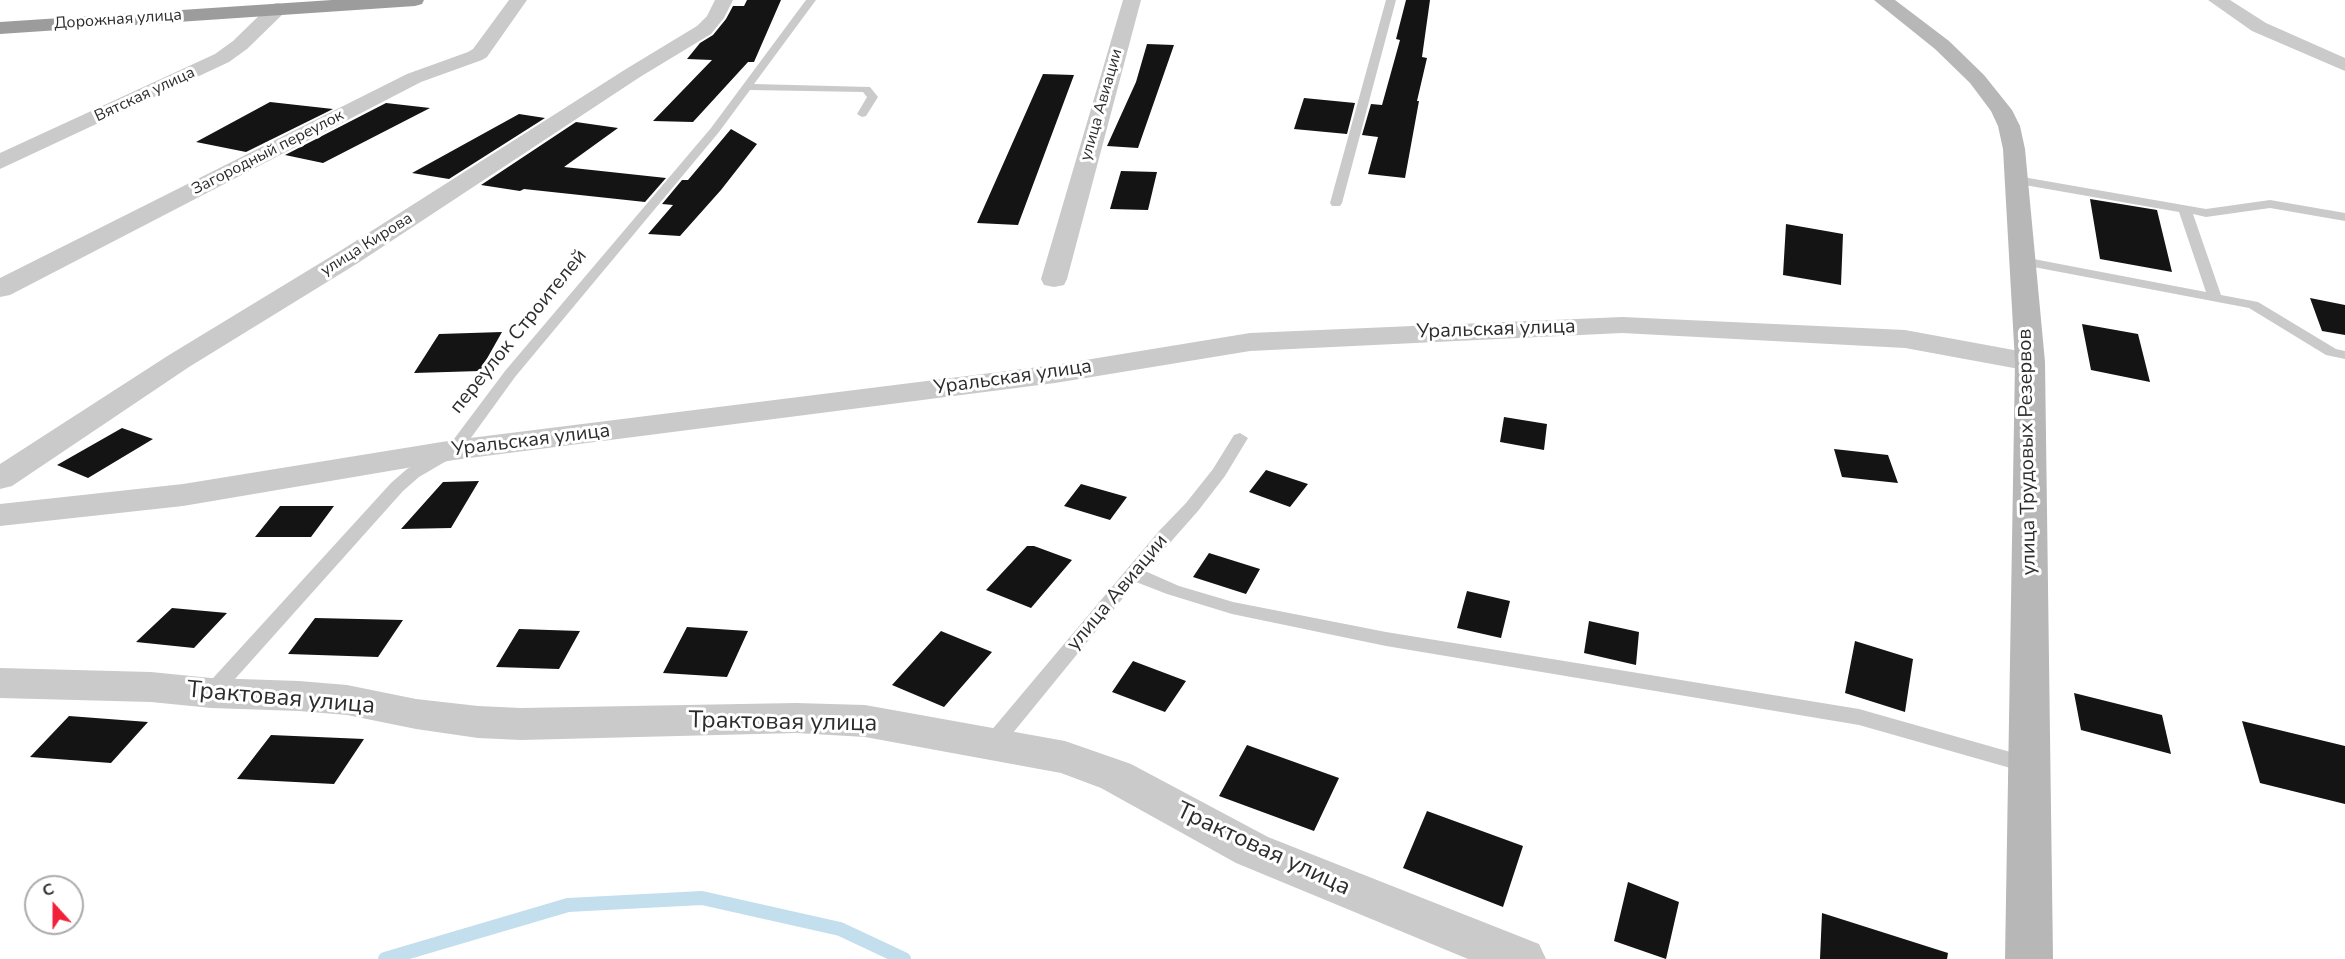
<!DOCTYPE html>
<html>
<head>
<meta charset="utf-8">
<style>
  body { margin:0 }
  #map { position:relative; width:2345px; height:959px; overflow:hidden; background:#fff; font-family:"Nunito Sans",sans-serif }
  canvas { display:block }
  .north { position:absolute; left:24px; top:875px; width:60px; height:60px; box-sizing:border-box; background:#fff; border:2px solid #ababab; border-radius:50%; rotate:339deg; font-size:16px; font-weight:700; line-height:24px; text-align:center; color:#2d2d2d }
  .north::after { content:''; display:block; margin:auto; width:21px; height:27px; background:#f12139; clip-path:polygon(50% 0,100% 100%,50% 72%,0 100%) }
</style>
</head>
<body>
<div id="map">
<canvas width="2345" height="959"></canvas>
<div class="north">С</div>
</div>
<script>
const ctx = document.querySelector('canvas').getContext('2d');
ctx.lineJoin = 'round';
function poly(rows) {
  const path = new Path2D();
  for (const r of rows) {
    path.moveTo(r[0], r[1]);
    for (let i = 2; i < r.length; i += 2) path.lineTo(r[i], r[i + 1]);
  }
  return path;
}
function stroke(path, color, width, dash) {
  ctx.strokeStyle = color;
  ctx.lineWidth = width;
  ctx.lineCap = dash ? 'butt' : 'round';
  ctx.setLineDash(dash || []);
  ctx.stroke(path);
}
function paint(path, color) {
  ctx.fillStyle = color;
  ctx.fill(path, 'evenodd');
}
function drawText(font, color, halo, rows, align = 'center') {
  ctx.font = font + ' "Nunito Sans",sans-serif';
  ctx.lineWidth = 6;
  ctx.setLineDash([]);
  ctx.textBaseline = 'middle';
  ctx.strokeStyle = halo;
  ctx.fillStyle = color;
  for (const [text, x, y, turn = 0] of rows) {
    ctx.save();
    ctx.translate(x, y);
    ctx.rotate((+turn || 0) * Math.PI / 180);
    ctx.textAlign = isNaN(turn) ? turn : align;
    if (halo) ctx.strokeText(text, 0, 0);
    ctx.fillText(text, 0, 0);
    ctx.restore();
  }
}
const stream = poly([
  [385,959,568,905,702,898,840,929,904,959]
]);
const building = poly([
  [747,0,781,0,754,62,748,62,693,122,653,121,712,60,687,59,700,43,713,35,726,19,733,6,744,6],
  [1406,0,1430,0,1422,57,1427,58,1417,101,1419,101,1405,178,1368,174,1378,137,1362,135,1371,104,1382,105,1400,40,1396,39],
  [1147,44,1174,45,1138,148,1107,146,1136,82],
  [1043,74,1074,75,1018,225,977,223],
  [1304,98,1355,103,1347,134,1294,129],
  [270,102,333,109,246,152,196,142],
  [386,103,430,108,323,163,285,155],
  [519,114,545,118,449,179,412,173],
  [576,122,618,128,564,167,666,178,645,202,524,189,520,191,481,185],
  [731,129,757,144,721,190,680,236,648,234,673,205,662,204,682,180,688,180],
  [1121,171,1157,172,1148,210,1110,209],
  [2090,199,2157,210,2172,272,2100,259],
  [1786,224,1843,234,1841,285,1783,275],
  [2310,298,2345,305,2345,335,2322,331],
  [2082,324,2138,334,2150,382,2091,370],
  [502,332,480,371,414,373,439,334],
  [1504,417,1547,424,1544,450,1500,442],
  [122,428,153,439,88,478,57,465],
  [1834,449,1888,455,1898,483,1842,477],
  [1266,470,1308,484,1290,507,1249,492],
  [479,481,451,528,401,529,443,482],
  [1081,484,1127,497,1110,520,1064,506],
  [280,506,334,506,311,537,255,537],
  [1027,546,1034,546,1072,560,1031,608,986,590],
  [1209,553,1260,569,1246,594,1193,577],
  [1467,591,1510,601,1501,638,1457,628],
  [172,608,227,613,194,648,136,642],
  [315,618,403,620,378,657,288,654],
  [1589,621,1639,632,1636,665,1584,653],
  [687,627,748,631,727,677,663,673],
  [519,629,580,631,559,669,496,667],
  [941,631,992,652,944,707,892,685],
  [1855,641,1913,659,1905,712,1845,693],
  [1133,661,1186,681,1165,712,1112,692],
  [2074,693,2162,715,2171,754,2081,730],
  [69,716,148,722,111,763,30,757],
  [2242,721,2345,746,2345,804,2260,783],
  [271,735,364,739,334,784,237,779],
  [1247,745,1339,778,1314,831,1219,796],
  [1427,811,1523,846,1503,907,1403,868],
  [1628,882,1679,902,1666,959,1614,941],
  [1822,913,1948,953,1947,959,1820,959]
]);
const service = poly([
  [806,0,816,0,754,84,870,87,878,97,866,116,862,117,857,114,867,97,863,92,750,90,719,132,515,377,460,453,419,477,403,491,218,698,211,700,204,698,201,693,204,688,391,483,407,469,448,447,505,371,711,128,806,0],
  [1386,0,1396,0,1342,203,1340,206,1332,206,1330,203,1386,0],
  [2017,176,2206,209,2270,200,2345,213,2345,221,2270,208,2206,217,2193,214,2221,295,2258,302,2336,349,2345,351,2345,359,2326,355,2249,308,2018,264,2016,261,2023,257,2206,292,2179,212,2013,183,2013,177,2017,176],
  [1240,433,1248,438,1225,476,1198,511,1145,571,1179,586,1233,602,1386,632,1859,709,2028,757,2035,759,2038,765,2035,771,2028,773,1859,725,1386,646,1232,614,1167,594,1136,582,999,750,992,752,985,750,982,744,985,738,1159,531,1186,503,1213,469,1234,435,1240,433]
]);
const minor = poly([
  [509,0,527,0,487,57,482,60,421,82,10,295,0,297,0,278,407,74,468,52,473,49,509,0],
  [715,0,733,0,724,18,711,34,640,77,358,263,189,367,12,486,0,489,0,464,169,355,340,251,626,69,697,26,707,16,715,0],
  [1123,0,1141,0,1067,279,1064,285,1054,287,1044,285,1041,279,1123,0],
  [2208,0,2230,0,2266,23,2345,58,2345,71,2252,31,2208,0],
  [277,3,284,5,286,9,284,13,247,49,229,62,0,169,0,153,215,54,233,41,270,5,277,3],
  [1622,317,1905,330,2030,353,2040,356,2045,362,2040,368,2030,371,1905,348,1622,333,1250,351,1055,383,454,460,183,506,0,526,0,504,183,484,454,440,1055,365,1250,333,1622,317],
  [0,668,151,672,211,678,299,681,347,685,416,699,478,706,521,708,796,703,865,705,1065,741,1131,764,1268,837,1539,944,1546,959,1468,959,1236,863,1101,788,1061,773,865,737,796,733,521,740,478,738,416,729,347,715,299,711,211,708,151,702,0,698,0,668]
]);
const secondary = poly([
  [1874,0,1895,0,1949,41,1984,75,2012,110,2020,126,2025,149,2045,362,2053,959,2005,959,2015,362,2003,149,1998,126,1991,111,1970,83,1935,49,1874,0]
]);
const trunk = poly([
  [332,0,424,0,422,4,415,6,0,34,0,22,332,0]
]);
const farStreetnames = [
  ["Дорожная улица",118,20,-4],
  ["Вятская улица",145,95,-25],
  ["улица Авиации",1102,105,-74],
  ["Загородный переулок",268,153,-27],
  ["улица Кирова",367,245,-32]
];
const streetNames = [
  ["Уральская улица",1496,330,-2],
  ["переулок Строителей",519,332,-51],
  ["Уральская улица",1013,378,-8],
  ["Уральская улица",531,441,-7],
  ["улица Трудовых Резервов",2028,452,-91],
  ["улица Авиации",1118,593,-50]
];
const nearStreetnames = [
  ["Трактовая улица",281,699,5],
  ["Трактовая улица",783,723,1],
  ["Трактовая улица",1263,850,25]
];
stroke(stream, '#c3dfed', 14);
paint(building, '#141414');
paint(service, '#cacaca');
paint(minor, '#cacaca');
paint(secondary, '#b7b7b7');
paint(trunk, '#9c9c9c');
drawText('16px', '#2d2d2d', '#fff', farStreetnames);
drawText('20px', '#2d2d2d', '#fff', streetNames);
drawText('24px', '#2d2d2d', '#fff', nearStreetnames);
</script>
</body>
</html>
